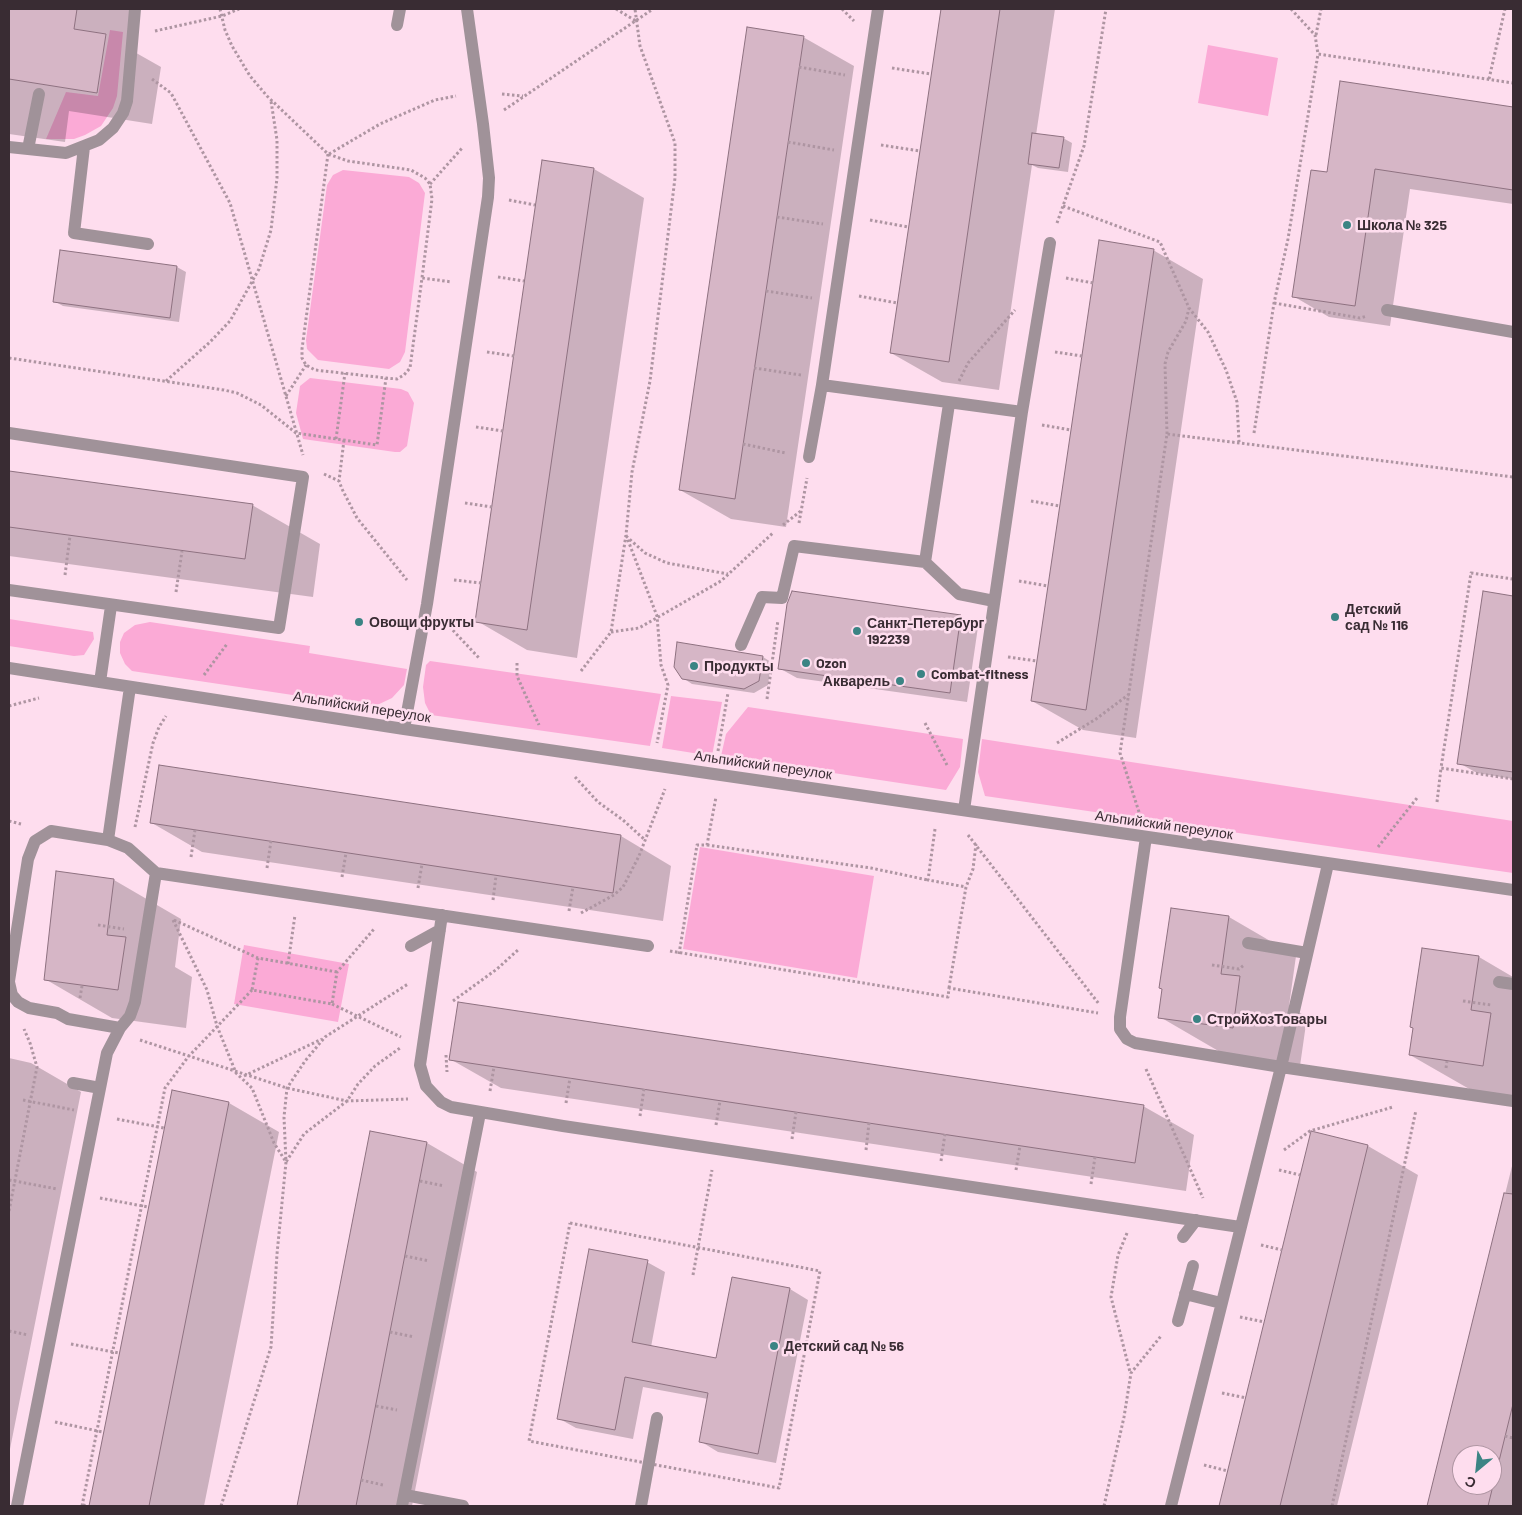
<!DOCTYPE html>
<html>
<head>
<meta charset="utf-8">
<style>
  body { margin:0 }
  #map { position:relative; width:1522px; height:1515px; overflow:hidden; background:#feddee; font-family:Barlow,sans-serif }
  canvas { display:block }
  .frame { position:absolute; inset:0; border:10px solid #392c33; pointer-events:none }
  .north { position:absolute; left:1452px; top:1445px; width:50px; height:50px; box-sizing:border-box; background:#feddee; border:1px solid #af96a3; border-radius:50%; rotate:208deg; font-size:14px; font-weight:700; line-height:20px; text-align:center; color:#392c33 }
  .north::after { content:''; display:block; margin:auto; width:18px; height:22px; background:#3b8484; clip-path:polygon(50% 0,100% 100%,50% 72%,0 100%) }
</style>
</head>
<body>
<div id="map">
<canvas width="1522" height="1515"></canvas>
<div class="frame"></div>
<div class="north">С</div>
</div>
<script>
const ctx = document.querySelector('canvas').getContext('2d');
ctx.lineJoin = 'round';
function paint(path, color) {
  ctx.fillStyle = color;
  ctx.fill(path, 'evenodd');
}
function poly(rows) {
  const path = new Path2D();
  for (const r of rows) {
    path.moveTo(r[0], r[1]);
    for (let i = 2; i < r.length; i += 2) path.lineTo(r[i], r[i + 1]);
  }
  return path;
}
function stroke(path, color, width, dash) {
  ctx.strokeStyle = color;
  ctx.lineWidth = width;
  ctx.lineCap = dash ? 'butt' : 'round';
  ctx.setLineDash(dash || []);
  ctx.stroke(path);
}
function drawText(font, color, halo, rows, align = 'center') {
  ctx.font = font + ' Barlow,sans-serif';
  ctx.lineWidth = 5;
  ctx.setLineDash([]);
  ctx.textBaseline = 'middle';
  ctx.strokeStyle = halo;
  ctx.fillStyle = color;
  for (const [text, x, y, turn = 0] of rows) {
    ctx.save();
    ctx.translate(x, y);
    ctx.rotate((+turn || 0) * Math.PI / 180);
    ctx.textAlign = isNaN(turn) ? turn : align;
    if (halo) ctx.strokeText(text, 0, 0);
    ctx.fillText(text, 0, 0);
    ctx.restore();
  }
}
const green = poly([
  [110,30,123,32,117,96,113,108,101,126,85,135,74,139,46,139,66,92,98,96],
  [1208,45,1278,58,1268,116,1198,103],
  [343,170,409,177,419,183,425,193,405,352,400,362,389,369,318,360,307,349,306,340,327,185,333,175],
  [310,378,401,389,408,392,414,403,407,446,400,452,395,452,303,439,296,413,300,386],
  [9,619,93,632,94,639,84,655,74,656,9,646],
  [150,622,310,646,309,653,407,669,404,685,392,698,373,707,132,671,125,664,120,653,120,642,124,633,135,625],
  [430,661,661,694,650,746,431,715,425,703,423,687,426,665],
  [671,696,722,702,712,756,662,748],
  [748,707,963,739,960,767,946,790,721,756,726,734],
  [982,739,1513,821,1513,873,985,796,978,772],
  [700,847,874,876,857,978,683,949],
  [244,945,349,964,338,1022,234,1004]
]);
const shadow = poly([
  [9,9,137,9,131,50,161,67,152,124,69,111,65,142,9,134],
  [942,9,1055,9,1036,135,1063,138,1072,143,1068,172,1038,168,1032,165,999,390,942,382,891,353],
  [803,37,854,66,786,527,731,519,680,490],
  [1341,82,1513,108,1513,204,1410,189,1390,326,1329,317,1293,296,1328,173],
  [594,169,644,198,577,658,527,650,477,621],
  [1153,250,1203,279,1136,738,1083,730,1032,701],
  [61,251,177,267,186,272,179,322,63,306,54,301],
  [9,472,252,505,320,544,313,597,9,556],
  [1484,593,1513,597,1513,779,1477,773,1459,763],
  [960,617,978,627,967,702,797,678,779,668],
  [763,657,771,662,768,685,754,693,692,684,683,678],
  [152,823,621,836,671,866,663,921,202,852],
  [57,872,114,880,181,919,175,967,192,977,186,1028,112,1018,45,979],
  [1229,917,1296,956,1289,1006,1307,1017,1300,1066,1227,1056,1160,1017],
  [1479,957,1513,977,1513,1099,1478,1094,1410,1055,1414,1028],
  [9,1058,31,1063,81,1092,9,1454],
  [450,1059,1143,1106,1194,1135,1186,1191,501,1088],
  [173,1092,229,1103,279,1132,204,1506,90,1506],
  [371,1133,427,1143,477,1172,412,1506,298,1506],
  [1312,1133,1368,1146,1418,1175,1337,1506,1221,1506],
  [1513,1162,1513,1506,1428,1506],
  [1462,1455,1492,1455,1492,1485,1462,1485],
  [647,1262,665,1272,651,1347,717,1360,790,1289,808,1300,776,1463,718,1452,700,1441,708,1399,643,1387,633,1439,576,1428,558,1418]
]);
const building = poly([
  [9,9,77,9,74,29,106,34,97,93,9,79,9,9],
  [941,9,1000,9,949,362,890,353,941,9],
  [747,27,804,36,735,499,679,490,747,27],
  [1340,81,1513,107,1513,190,1375,169,1355,306,1292,297,1311,170,1327,172,1340,81],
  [1032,133,1064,137,1059,168,1028,164,1032,133],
  [542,160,594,168,527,630,475,622,542,160],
  [1099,240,1154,249,1086,710,1031,701,1099,240],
  [60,250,177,266,170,318,53,302,60,250],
  [9,471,253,504,245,559,9,527,9,471],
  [792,591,961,615,950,693,778,669,787,604,792,591],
  [1483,591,1513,596,1513,772,1457,764,1483,591],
  [677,642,763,656,759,681,744,689,682,679,674,667,677,642],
  [159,765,621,835,613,893,150,823,159,765],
  [56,871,114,879,107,935,126,937,118,990,44,980,56,871],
  [1171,908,1229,916,1221,974,1240,976,1233,1028,1158,1018,1162,989,1159,988,1171,908],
  [1422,948,1479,956,1471,1010,1491,1013,1483,1066,1409,1055,1413,1028,1410,1027,1422,948],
  [458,1002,1144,1105,1135,1163,449,1060,458,1002],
  [172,1090,229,1102,149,1506,89,1506,172,1090],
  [370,1131,427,1142,356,1506,297,1506,370,1131],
  [1311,1131,1368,1145,1280,1506,1219,1506,1311,1131],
  [1504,1193,1513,1194,1513,1404,1488,1506,1427,1506,1504,1193],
  [1462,1455,1492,1455,1492,1485,1462,1485,1462,1455],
  [589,1249,648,1260,632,1342,716,1358,732,1277,790,1288,758,1454,699,1442,708,1393,625,1377,615,1430,557,1419,589,1249]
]);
const path = poly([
  [220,9,225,30,232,46,250,76,267,96,328,154,348,161,411,170,425,178,430,184,432,199,422,278],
  [616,9,636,21],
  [842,9,854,21],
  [1291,9,1315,35,1318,54],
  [155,31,222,16,239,9],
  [1316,35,1321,9],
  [799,67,845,75],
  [892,68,931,74],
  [152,79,171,93,230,203,303,455],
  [1489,79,1505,9],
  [502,94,523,96],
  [504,110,653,9],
  [788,142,834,150],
  [881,145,920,151],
  [328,154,302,349,302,358,306,365,315,370,386,378,397,379,404,375,410,368,422,278,452,282],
  [329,154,380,124,435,100,456,96],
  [430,184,463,147],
  [509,200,535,205],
  [1063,206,1160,242,1189,308,1208,332,1226,370,1237,402,1239,442],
  [777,217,823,224],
  [870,220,908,227],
  [1057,223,1084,146,1106,9],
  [498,277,524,281],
  [1066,278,1093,283],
  [766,291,812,298],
  [859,296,897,303],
  [1274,303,1360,318,1367,316],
  [487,352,514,356],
  [1055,352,1082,356],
  [9,358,224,390,237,393,261,405,296,433,377,445,386,378],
  [754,368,801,375],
  [166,381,210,342,230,321,259,269,271,230,277,178,277,140,271,101],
  [959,381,968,363,1015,310],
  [286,396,306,365],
  [1042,425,1071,430],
  [476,427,503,431],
  [1254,433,1274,303,1288,239,1318,54,1513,83],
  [1167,434,1165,364,1168,352,1186,321,1189,308],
  [336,439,345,373],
  [344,440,339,481,342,489,357,518,407,580],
  [743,444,786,453],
  [324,474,339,481],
  [1031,501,1060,506],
  [465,503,492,507],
  [799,523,807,478],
  [783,525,802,510],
  [626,535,657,616,661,665,668,685,657,743],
  [626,536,645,553,667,563,728,574],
  [65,575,70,536],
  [1513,579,1471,573,1441,768,1513,779],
  [454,580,481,583],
  [1019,581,1048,586],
  [176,592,182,551],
  [446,623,479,658],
  [611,632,639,628,721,581,774,532],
  [1008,657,1037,661],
  [517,663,517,676,539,725],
  [581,671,611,632,626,535,632,472,650,381,675,178,675,143,640,46,635,9],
  [204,675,227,644],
  [767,699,778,620],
  [9,706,39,698],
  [925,723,947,765],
  [1057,743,1096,719,1128,695],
  [718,751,728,693],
  [575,777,598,802,623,820,645,840],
  [1437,802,1441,768],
  [1139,812,1120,753,1167,434,1513,477],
  [9,821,21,824],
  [135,827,153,743,159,727,166,716],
  [935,829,928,880,966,887],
  [968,835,1099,1004],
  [707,845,871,868,928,880],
  [1378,847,1417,798],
  [191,857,195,830],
  [267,868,271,841],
  [342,877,346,853],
  [418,888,422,864],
  [493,900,496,876],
  [569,911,573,887],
  [581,913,614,895,623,887,639,856,665,789],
  [173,920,207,990,217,1026,236,1073,252,1088,274,1143,286,1162,304,1134,347,1101,358,1084,375,1066,400,1048],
  [174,920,258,958],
  [98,925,124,929],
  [670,951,948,997,949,988,1098,1013],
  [679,954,697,845,707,845,716,797],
  [288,964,295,915],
  [1212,965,1239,969,1244,965],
  [337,972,258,958,252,990,332,1004,337,972,374,929],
  [949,988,966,887,973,869,976,844],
  [80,998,82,986],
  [453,1001,497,969,519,949],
  [1463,1001,1491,1005],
  [332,1004,401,1037],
  [140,1040,287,1088,347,1101,408,1099],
  [446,1055,447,1072],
  [1446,1068,1447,1061],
  [1146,1069,1203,1198],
  [244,1076,322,1039],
  [490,1091,494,1067],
  [23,1100,74,1110],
  [566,1103,570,1078],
  [640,1116,644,1089],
  [117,1119,164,1128],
  [716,1125,720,1101],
  [792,1139,796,1112],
  [866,1150,869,1123],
  [1284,1150,1310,1131,1393,1107],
  [941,1161,945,1134],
  [1016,1170,1020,1146],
  [1279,1170,1300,1175],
  [9,1180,57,1189],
  [420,1181,444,1186],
  [1091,1184,1095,1157],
  [100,1198,148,1207],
  [9,1211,37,1067,30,1043,24,1029],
  [570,1223,820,1271,779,1488,529,1441,570,1223],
  [1127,1233,1118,1255,1111,1297,1130,1372],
  [1261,1245,1282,1250],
  [405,1256,429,1261],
  [693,1275,712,1170],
  [1240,1317,1264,1322],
  [9,1331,28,1335],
  [390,1332,414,1337],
  [71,1344,119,1353],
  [1222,1393,1246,1398],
  [376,1406,397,1410],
  [55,1422,103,1432],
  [1505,1436,1513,1438],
  [1204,1465,1228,1471],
  [361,1480,383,1485],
  [83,1505,88,1506],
  [82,1506,165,1088,188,1057,252,990],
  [221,1506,271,1347,277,1254,286,1162,284,1117,287,1088,305,1061,325,1037,408,984],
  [1104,1506,1124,1417,1131,1373,1161,1336],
  [1332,1506,1416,1110]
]);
const minor = poly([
  [878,9,822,385,1022,412,964,810],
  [397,25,400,9],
  [9,147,66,153,99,140,113,128,123,113,127,101,135,9],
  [84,147,74,233,148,244],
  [28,149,39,94],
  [1387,310,1513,332],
  [1022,412,1050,243],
  [9,433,303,477,279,628,9,590],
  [809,457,822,385],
  [925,562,949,404],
  [741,645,762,597,782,598,794,546,925,562,959,594,994,601],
  [9,668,404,729,1513,890],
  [100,682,111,606],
  [404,729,427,604,488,197,489,178,483,124,467,9],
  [1146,837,1120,1017,1120,1029,1127,1039,1135,1043,1281,1067,1513,1101],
  [108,840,130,687],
  [442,915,420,1065,426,1086,441,1102,451,1107,563,1126,1240,1227],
  [1248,943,1307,953],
  [411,946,440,930],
  [9,981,28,859,35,841,51,831,108,840,128,848,156,873,648,946],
  [9,982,12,995,18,1002,29,1008,57,1013,68,1019,120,1028],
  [1499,982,1513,984],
  [73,1083,100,1088],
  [1183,1237,1196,1220],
  [1185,1294,1221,1303],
  [1178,1321,1193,1266],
  [405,1495,463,1506],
  [17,1506,107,1053,120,1028,130,1016,135,1002,156,873],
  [402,1506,480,1113],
  [641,1506,657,1418],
  [1171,1506,1281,1067,1328,864]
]);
const markers = [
  [1347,225,5,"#3b8484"],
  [1335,617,5,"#3b8484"],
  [359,622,5,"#3b8484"],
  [857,631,5,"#3b8484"],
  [806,663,5,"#3b8484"],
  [694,666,5,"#3b8484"],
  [921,674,5,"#3b8484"],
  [900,681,5,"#3b8484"],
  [1197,1019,5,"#3b8484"],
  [774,1346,5,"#3b8484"]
];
const poiNames = [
  ["Школа № 325",1357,225],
  ["Детский",1345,609],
  ["сад № 116",1345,625],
  ["Овощи фрукты",369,622],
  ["Санкт-Петербург",867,623],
  ["192239",867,639],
  ["Ozon",816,663],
  ["Продукты",704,666],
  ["Combat-fitness",931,674],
  ["Акварель",890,681,"right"],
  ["СтройХозТовары",1207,1019],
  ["Детский сад № 56",784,1346]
];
const streetNames = [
  ["Альпийский переулок",362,707,9],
  ["Альпийский переулок",763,765,8],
  ["Альпийский переулок",1164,825,8]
];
paint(green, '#fbaad6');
paint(shadow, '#0003');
paint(building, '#d6b6c6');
stroke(building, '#8e7180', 1);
stroke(path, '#ae95a2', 3, [2.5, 2.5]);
stroke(minor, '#a09299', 12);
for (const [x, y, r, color] of markers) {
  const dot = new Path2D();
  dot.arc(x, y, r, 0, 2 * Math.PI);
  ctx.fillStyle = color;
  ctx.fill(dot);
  stroke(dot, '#feddee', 2);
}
drawText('bold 14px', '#392c33', '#feddee', poiNames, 'left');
drawText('14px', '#392c33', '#feddee', streetNames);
</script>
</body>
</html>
